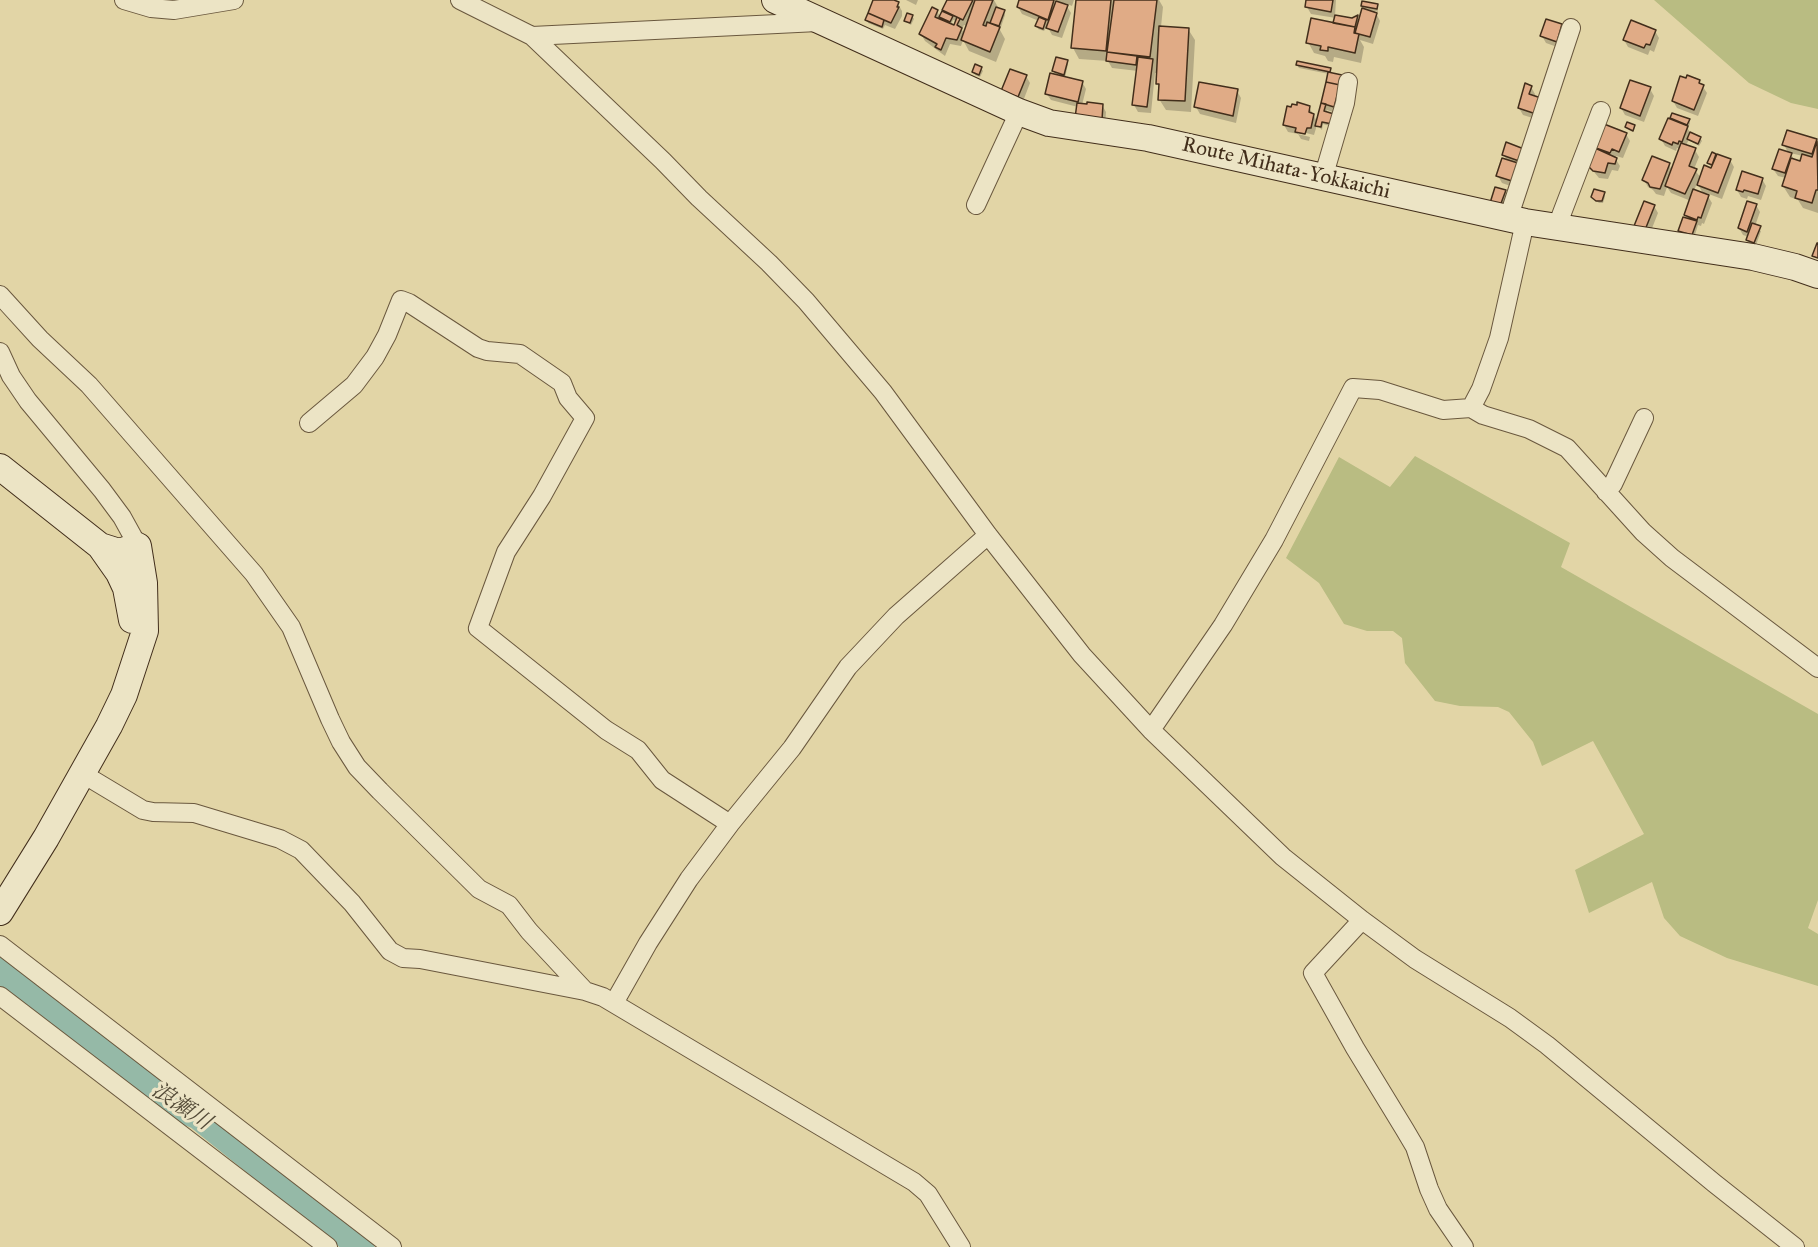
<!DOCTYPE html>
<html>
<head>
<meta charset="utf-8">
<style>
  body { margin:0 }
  canvas { display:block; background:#e2d5a6 }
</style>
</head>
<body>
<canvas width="1818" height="1247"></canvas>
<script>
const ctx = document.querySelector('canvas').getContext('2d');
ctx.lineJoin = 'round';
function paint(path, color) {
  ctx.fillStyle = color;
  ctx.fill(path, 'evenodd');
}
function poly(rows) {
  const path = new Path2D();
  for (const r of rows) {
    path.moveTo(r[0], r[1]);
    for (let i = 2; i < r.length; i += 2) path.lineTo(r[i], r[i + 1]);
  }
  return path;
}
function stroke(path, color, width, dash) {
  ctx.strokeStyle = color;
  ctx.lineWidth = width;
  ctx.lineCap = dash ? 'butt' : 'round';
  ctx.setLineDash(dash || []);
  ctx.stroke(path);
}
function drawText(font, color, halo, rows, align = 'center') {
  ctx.font = font + ' "IM FELL Great Primer","Noto Serif JP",serif';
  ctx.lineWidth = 6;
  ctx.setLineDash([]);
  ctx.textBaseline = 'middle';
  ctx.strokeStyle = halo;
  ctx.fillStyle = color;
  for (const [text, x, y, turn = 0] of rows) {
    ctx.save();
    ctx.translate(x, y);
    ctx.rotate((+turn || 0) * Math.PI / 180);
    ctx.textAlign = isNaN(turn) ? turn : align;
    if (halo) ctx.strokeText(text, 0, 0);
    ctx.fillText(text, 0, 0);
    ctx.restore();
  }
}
const green = poly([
  [1654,0,1818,0,1818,109,1791,103,1749,83],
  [1415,456,1570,543,1561,567,1818,714,1818,900,1808,928,1818,934,1818,986,1727,958,1680,936,1664,918,1652,882,1589,913,1575,870,1644,834,1593,741,1542,766,1533,742,1509,712,1498,707,1460,706,1435,701,1405,663,1402,638,1393,631,1367,631,1344,624,1319,583,1286,558,1339,457,1390,487]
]);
const shadow = poly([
  [875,0,890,0,898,4,902,11,902,16,895,29,885,25,883,29,868,23,867,20],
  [906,0,918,0,916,5],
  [949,0,994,0,999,9,1004,12,1005,15,1000,30,1005,39,996,62,969,51,963,40,961,46,950,44,945,56,925,41,921,34,937,11,940,17,947,15,944,10],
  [953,20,957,21,955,27,951,25],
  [964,25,968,26,965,35,962,30],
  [1021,0,1074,0,1072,6,1065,3,1071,13,1062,38,1052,35,1047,26,1044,31,1038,29,1037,26,1039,21,1022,14,1018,7],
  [1077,0,1159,0,1163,7,1161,27,1188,29,1195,40,1191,112,1166,110,1159,99,1158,73,1155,73,1151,113,1138,112,1134,105,1138,71,1112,68,1108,61,1079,59,1073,48],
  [1308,0,1336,0,1335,16,1352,20,1357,17,1360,22,1363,6,1377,5,1378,12,1375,11,1380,21,1373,44,1360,40,1364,47,1361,63,1334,57,1333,62,1328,61,1325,56,1314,53,1308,42,1336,25,1336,18,1311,14,1307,7],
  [912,16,914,19,911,25,905,21],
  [1561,26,1565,33,1560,48,1546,43,1542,36],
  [1655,31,1659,38,1654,52,1650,50,1648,55,1628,47,1624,40],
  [1067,61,1068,64,1065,78,1082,82,1086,89,1082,105,1102,105,1106,112,1105,127,1078,107,1051,100,1046,93,1056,76,1053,71],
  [1297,65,1330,69,1343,93,1338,114,1327,110,1326,113,1333,127,1323,124,1322,130,1317,125,1314,135,1298,131,1298,134,1288,132,1284,125,1309,107,1318,123,1329,74,1299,68],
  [981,68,983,71,980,77,975,75,973,72],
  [1026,76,1030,83,1022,104,1007,98],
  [1699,81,1707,93,1698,116,1677,108,1673,101],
  [1531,87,1535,94,1539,120,1523,115,1519,108],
  [1650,89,1654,96,1644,122,1625,115,1621,108],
  [1237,91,1241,98,1236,123,1200,114,1196,107],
  [1671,118,1689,120,1690,123,1688,129,1691,134,1700,138,1702,141,1699,146,1689,139,1686,146,1695,150,1699,157,1694,169,1701,178,1713,170,1709,163,1715,156,1717,158,1730,160,1734,167,1722,199,1706,193,1712,203,1704,224,1702,223,1701,226,1698,225,1694,238,1682,233,1680,230,1689,220,1686,215,1691,201,1671,193,1667,187,1664,196,1656,194,1653,190,1648,187,1644,180,1653,158,1669,165,1672,170,1680,149,1677,148,1676,151,1665,146,1661,139,1674,122],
  [1697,183,1704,195,1694,191],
  [1298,134,1310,137,1309,141,1301,139],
  [1626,134,1630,141,1623,158,1616,156,1615,158,1620,166,1618,171,1612,170,1608,179,1599,178,1589,166,1599,145],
  [1816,140,1818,143,1818,213,1803,208,1798,200,1790,197,1783,186,1786,178,1778,176,1773,169,1789,154,1784,145],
  [1790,153,1803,156,1800,163,1795,161],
  [1523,150,1519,189,1502,183,1498,176,1507,161,1504,155],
  [1762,179,1766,186,1761,200,1748,196,1747,199,1741,197,1737,190],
  [1496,189,1505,192,1507,195,1502,209],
  [1604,194,1605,197,1603,203,1599,203,1592,197],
  [1756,205,1760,212,1755,226,1761,231,1756,245,1749,243,1749,237,1743,235,1739,228],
  [1654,206,1658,213,1649,236,1640,232]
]);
const river = poly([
  [0,969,117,1058,176,1107,198,1116,361,1247]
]);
const building = poly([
  [873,0,894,0,899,2,897,7,899,7,891,23,868,13,873,0],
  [947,0,973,0,963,20,942,10,947,0],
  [975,0,993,0,983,25,986,26,987,22,1000,27,990,52,961,40,975,0],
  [1019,0,1054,0,1048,20,1017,7,1019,0],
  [1076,0,1111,0,1106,51,1071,48,1076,0],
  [1114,0,1157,0,1150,57,1107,52,1114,0],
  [1306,0,1333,0,1331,12,1305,7,1306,0],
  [1056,1,1068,5,1058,32,1046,28,1056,1],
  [1362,1,1378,4,1377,9,1361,6,1362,1],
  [932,7,938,10,935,17,954,25,957,17,960,19,957,25,962,28,957,40,946,38,941,50,935,47,937,44,919,34,932,7],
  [996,7,1005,10,999,26,990,23,996,7],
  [1362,8,1377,13,1370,37,1355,33,1362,8],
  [942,11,953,16,950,22,939,17,942,11],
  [868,13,884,20,882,27,865,20,868,13],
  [907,13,913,15,910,23,904,21,907,13],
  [1335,15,1352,18,1358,15,1355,27,1333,23,1335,15],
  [1039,17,1046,20,1043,29,1035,26,1039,17],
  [1311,18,1355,27,1354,33,1359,34,1355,53,1328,47,1328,51,1320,50,1321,46,1306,43,1311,18],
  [1546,19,1562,24,1557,42,1540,36,1546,19],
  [1631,20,1656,30,1650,45,1646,44,1644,48,1623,40,1631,20],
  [1159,26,1189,28,1185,101,1158,100,1159,84,1156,84,1159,26],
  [1107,52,1137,56,1136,65,1106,61,1107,52],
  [1056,57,1068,60,1064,75,1052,71,1056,57],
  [1138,57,1153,59,1147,107,1132,105,1138,57],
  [1297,61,1331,68,1330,72,1296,65,1297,61],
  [975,64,982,67,979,75,972,72,975,64],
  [1010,69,1027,75,1018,97,1001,91,1010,69],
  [1328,72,1342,75,1340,85,1326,82,1328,72],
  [1050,73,1083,81,1078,102,1045,94,1050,73],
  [1687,75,1700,80,1699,83,1704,85,1694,110,1672,101,1680,76,1686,78,1687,75],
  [1630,80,1651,87,1640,116,1620,108,1630,80],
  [1199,82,1238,89,1233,116,1194,107,1199,82],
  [1326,82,1340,85,1334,107,1321,103,1326,82],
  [1525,83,1532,86,1529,94,1541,98,1536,114,1518,108,1525,83],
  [1087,102,1103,104,1102,120,1075,118,1077,103,1087,104,1087,102],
  [1297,102,1310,106,1309,112,1314,114,1311,128,1307,128,1305,134,1295,132,1296,128,1283,125,1287,106,1291,107,1292,104,1297,105,1297,102],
  [1321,103,1326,104,1324,111,1334,114,1332,124,1322,122,1321,127,1315,126,1321,103],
  [1672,113,1690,119,1687,125,1670,118,1672,113],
  [1668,118,1688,126,1682,142,1679,141,1678,144,1673,142,1672,145,1659,139,1668,118],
  [1627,122,1635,125,1633,131,1625,127,1627,122],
  [1604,124,1627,133,1619,152,1612,149,1610,153,1596,148,1604,124],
  [1787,130,1817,139,1812,154,1782,145,1787,130],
  [1690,132,1701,137,1698,144,1687,139,1690,132],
  [1817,141,1818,190,1816,190,1812,203,1795,198,1797,191,1782,186,1791,158,1800,161,1802,154,1812,157,1817,141],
  [1506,142,1524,149,1519,161,1502,155,1506,142],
  [1681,143,1696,148,1689,166,1697,169,1685,194,1665,186,1681,143],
  [1595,148,1617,158,1615,164,1608,163,1605,173,1593,171,1588,166,1595,148],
  [1779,149,1792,153,1785,173,1772,169,1779,149],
  [1712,152,1716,154,1712,165,1707,163,1712,152],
  [1717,154,1731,159,1718,193,1697,185,1704,165,1711,168,1717,154],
  [1652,156,1670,163,1660,189,1650,187,1648,183,1642,180,1652,156],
  [1502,158,1521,164,1515,182,1496,176,1502,158],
  [1742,171,1763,178,1758,194,1744,190,1743,192,1736,190,1742,171],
  [1495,187,1506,190,1500,206,1490,203,1495,187],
  [1594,189,1605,192,1602,201,1596,201,1591,197,1594,189],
  [1693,189,1709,195,1701,218,1698,217,1697,220,1684,215,1693,189],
  [1644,201,1655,205,1645,230,1634,226,1644,201],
  [1747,201,1757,204,1747,232,1738,228,1747,201],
  [1683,217,1697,221,1692,235,1678,231,1683,217],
  [1752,223,1761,226,1754,243,1746,240,1752,223],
  [1817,243,1818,243,1818,258,1812,256,1817,243]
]);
const street = poly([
  [124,0,151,8,174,10,234,0],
  [460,0,532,36,663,161,699,198,769,263,806,301,883,392,988,535,1082,655,1151,730,1283,857,1362,920,1415,959,1510,1018,1547,1045,1714,1183,1795,1247],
  [532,36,818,22],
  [1323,178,1345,103,1348,82],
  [976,205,1019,112],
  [1508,219,1571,28],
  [1557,226,1601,111],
  [0,295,40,339,89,385,254,574,291,627,330,719,341,742,357,767,380,791,479,889,509,905,529,931,585,991],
  [0,352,11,376,28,401,102,490,122,517,138,546],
  [1471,408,1481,389,1499,338,1525,222],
  [309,423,354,385,375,357,387,335,401,300,409,303,478,348,487,351,520,354,562,383,568,398,585,418,542,496,506,552,478,628,606,730,638,750,662,780,730,824],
  [1606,492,1613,484,1644,418],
  [1151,730,1223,625,1274,540,1353,388,1380,390,1443,410,1471,408,1483,415,1529,429,1567,448,1643,532,1672,558,1818,668],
  [83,774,143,810,153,812,194,813,280,839,301,850,352,903,390,951,403,958,420,959,585,991,603,997,914,1182,928,1194,961,1247],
  [1362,920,1313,973,1355,1048,1405,1130,1415,1147,1429,1189,1438,1209,1464,1247],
  [0,945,392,1247],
  [0,996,328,1247],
  [614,1003,648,943,689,879,730,824,792,748,848,667,896,616,988,535]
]);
const secondary = poly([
  [775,0,1019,112,1049,123,1148,138,1525,222,1753,257,1795,267,1818,275],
  [0,467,100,546,119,573,126,588,132,620],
  [0,912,46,838,109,726,124,695,145,631,144,583,138,546,119,552,100,546]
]);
const streetNames = [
  ["Route Mihata-Yokkaichi",1286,169,13]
];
const waterNames = [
  ["浪瀬川",181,1107,34]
];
paint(green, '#b9bc82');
paint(shadow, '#0003');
stroke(river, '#95b9a7', 27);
paint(building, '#e0ab86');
stroke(building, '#422e1b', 1.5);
stroke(street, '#6a583e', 20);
stroke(secondary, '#422e1b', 28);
stroke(street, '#ece4c5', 18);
stroke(secondary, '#ece4c5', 26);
drawText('21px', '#422e1b', '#ece4c5', streetNames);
drawText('italic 22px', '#534a37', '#ece4c5', waterNames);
</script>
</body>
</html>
